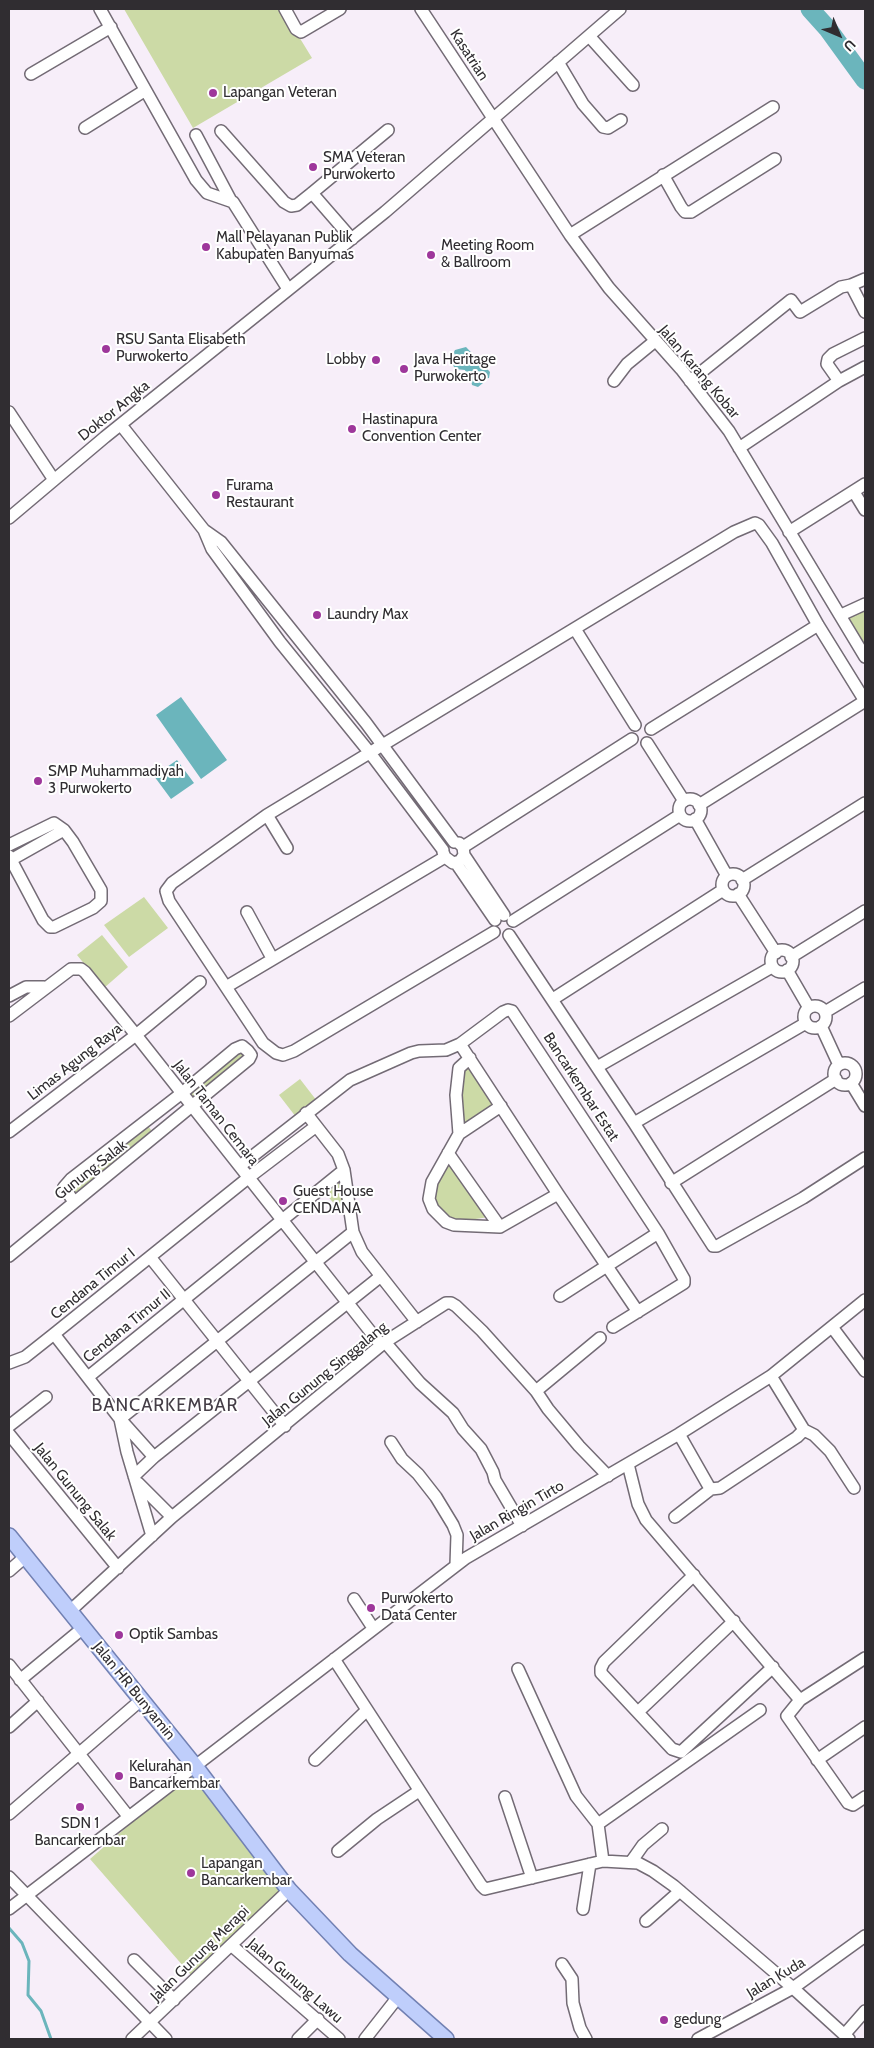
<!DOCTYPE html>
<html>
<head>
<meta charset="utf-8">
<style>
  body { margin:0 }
  #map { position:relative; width:874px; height:2048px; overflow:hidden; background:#f7eef9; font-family:Cabin,sans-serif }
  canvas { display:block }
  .frame { position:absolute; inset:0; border:10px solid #302d31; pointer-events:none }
  .north { position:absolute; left:814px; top:10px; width:50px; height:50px; -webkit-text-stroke:4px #fff; paint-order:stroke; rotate:135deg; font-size:14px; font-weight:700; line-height:20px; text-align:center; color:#302d31 }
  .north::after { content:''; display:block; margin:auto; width:18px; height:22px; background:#302d31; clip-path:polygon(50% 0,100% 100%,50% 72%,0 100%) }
</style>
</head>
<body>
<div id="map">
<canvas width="874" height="2048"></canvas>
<div class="frame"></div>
<div class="north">U</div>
</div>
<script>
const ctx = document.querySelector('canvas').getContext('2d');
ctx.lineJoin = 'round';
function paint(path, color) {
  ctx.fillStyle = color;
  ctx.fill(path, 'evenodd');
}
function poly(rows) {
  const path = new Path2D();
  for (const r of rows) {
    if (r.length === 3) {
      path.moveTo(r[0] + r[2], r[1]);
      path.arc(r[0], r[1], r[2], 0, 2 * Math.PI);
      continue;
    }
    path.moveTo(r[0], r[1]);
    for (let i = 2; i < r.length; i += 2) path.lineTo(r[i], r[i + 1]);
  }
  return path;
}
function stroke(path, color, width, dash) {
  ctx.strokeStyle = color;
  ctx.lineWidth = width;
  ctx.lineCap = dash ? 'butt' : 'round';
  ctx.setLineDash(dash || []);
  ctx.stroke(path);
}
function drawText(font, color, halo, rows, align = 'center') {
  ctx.font = font + ' Cabin,sans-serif';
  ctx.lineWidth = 4;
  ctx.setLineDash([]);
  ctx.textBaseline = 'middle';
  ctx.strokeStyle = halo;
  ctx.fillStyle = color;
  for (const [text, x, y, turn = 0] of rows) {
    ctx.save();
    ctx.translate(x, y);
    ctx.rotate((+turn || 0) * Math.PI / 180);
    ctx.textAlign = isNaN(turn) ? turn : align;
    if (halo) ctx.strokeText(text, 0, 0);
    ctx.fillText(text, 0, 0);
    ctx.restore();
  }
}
const green = poly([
  [124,9,282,9,312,58,193,128],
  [865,599,865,649,843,611],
  [144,897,168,928,129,957,104,925],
  [102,935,128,967,104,988,77,955],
  [238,1050,247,1059,193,1102,186,1093],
  [470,1065,496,1104,464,1126,461,1074],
  [300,1079,317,1101,296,1117,279,1095],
  [146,1123,154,1134,76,1198,67,1185],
  [449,1161,489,1217,456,1222,447,1219,434,1205,435,1184],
  [343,1175,346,1217,323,1191],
  [191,1771,292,1887,191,1975,90,1859]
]);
const water = poly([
  [466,347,490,372,489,378,483,379,483,383,478,387,472,385,471,379,468,379,465,370,455,369,451,361,455,356,454,352,455,350],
  [181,697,227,760,201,779,156,715],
  [177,760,194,783,171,799,154,776]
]);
const stream = poly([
  [9,1928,22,1943,29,1961,28,1995,41,2011,51,2039]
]);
const river = poly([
  [810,9,828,29,865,80]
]);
const minor = poly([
  [100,9,196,180,207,193,233,202,288,289],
  [285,9,296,29,301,32,340,9],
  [421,9,570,235,609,288,681,369,729,431,865,657],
  [589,36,633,85],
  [558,62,583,104,603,127,608,128,621,120],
  [31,74,111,27],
  [85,128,144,91],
  [221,131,284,202,291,206,297,205,312,193,388,130],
  [196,135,230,199],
  [663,175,681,207,685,212,691,212,775,159],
  [312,193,352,239],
  [570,235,773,107],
  [851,285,865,279],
  [614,381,627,364,655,341],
  [690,381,791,300,800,312,841,287,851,285,865,312],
  [839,381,827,364,828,359,833,354,865,338],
  [9,412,54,480],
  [121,425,204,530,221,542,366,723,454,842],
  [739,448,839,381,865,367],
  [854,492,865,510],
  [9,518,105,437,385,212,620,9],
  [204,530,212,549,280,642,370,753,443,850],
  [789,532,865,484],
  [841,615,865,604],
  [575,629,635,725],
  [651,729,818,625],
  [647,743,684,801],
  [690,810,11],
  [699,805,865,701],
  [267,815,287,848],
  [695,819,727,876],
  [459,843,463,847,464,855,504,915],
  [9,845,54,823,64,830,73,842,101,890,101,901,93,908,54,927,50,927,43,920,9,856],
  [463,847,632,739],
  [443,852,445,857,453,863,460,861,464,855],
  [9,861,64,830],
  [456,863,495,920],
  [733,885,11],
  [742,880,865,803],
  [738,894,776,953],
  [247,912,272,958],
  [513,921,680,815],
  [494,932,294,1051,283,1055,276,1053,263,1043,169,901,166,891,172,883,267,815,734,532,755,523,759,525,772,543,818,625,865,701],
  [509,935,634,1123,713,1246,717,1246,803,1198,865,1158],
  [782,961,11],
  [791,957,865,911],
  [787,970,809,1008],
  [226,987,445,857],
  [9,996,26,987,44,987],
  [553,999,723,890],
  [815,1017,11],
  [825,1012,865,988],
  [9,1016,71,969,81,969,85,972,136,1035,381,1345],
  [821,1026,839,1065],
  [460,1044,558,1194,638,1312],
  [470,1058,459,1068,456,1095,459,1134,432,1182,429,1199,433,1209,446,1222,454,1225,500,1227,558,1194],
  [845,1074,11],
  [597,1067,772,967],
  [851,1083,865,1106],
  [306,1113,338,1154,344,1170,353,1232,362,1252,417,1322],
  [634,1123,806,1023],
  [9,1132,136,1035,200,982],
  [459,1134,501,1106],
  [448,1153,500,1227],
  [240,1166,350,1080,411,1053,419,1051,446,1050,460,1044,503,1012,508,1010,512,1011,658,1233,684,1279,684,1283,613,1327],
  [671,1183,836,1079],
  [9,1256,249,1059,251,1055,248,1051,242,1046,235,1049,182,1093,71,1179,64,1187,74,1202],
  [150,1257,285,1426],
  [560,1296,658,1233],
  [832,1327,865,1371],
  [54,1334,120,1419,127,1452,152,1536],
  [385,1342,420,1383,453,1413,463,1429,481,1449,493,1472,495,1480,522,1526],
  [9,1363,25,1357,54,1334,248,1178,315,1127],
  [88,1377,344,1170],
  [536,1391,600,1338],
  [9,1426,46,1397],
  [804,1430,814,1435,830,1451,854,1488],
  [9,1434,118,1568],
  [679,1434,708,1485,711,1489,720,1488,797,1437,804,1430,771,1376],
  [391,1442,402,1459,418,1474,436,1497,453,1525,457,1535,456,1565],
  [154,1457,120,1419,353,1232],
  [628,1464,638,1504,646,1520,800,1700],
  [134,1476,154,1457,381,1276],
  [138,1483,172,1517],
  [675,1517,711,1489],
  [9,1571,25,1557],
  [694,1575,604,1662,601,1668,601,1673,672,1749,681,1752,773,1667],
  [354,1599,373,1628],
  [70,1611,172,1517,385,1342,446,1303,451,1303,456,1306,482,1331,536,1391,548,1409,579,1446,608,1476],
  [865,1658,800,1700,787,1716,848,1803,853,1805,865,1797],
  [334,1659,481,1885,485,1889,603,1861,638,1863,653,1871,674,1886,793,1988,849,2039],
  [9,1665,128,1816],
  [518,1669,576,1796,598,1824,603,1861],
  [20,1680,83,1628],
  [638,1712,734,1621],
  [9,1727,38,1701],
  [315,1760,367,1710],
  [817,1760,865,1727],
  [505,1797,532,1878],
  [9,1814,141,1700],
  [598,1824,760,1710],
  [338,1851,377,1819,419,1791],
  [631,1862,643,1845,662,1829],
  [9,1877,166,2039],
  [9,1909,466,1558,679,1434,771,1376,865,1300],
  [583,1909,590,1864],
  [646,1921,680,1891],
  [231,1945,339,2039],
  [134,1960,174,2000],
  [562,1964,572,1979,573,2003,580,2028,586,2039],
  [844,2035,865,2011],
  [132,2039,289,1890],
  [298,2039,318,2019],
  [365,2039,398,1997],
  [698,2039,793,1988,865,1936]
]);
const major = poly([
  [9,1536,194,1765,289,1890,350,1954,446,2039]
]);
const markers = [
  [213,93,5,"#9e379b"],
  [313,167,5,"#9e379b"],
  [206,247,5,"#9e379b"],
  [431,255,5,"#9e379b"],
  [106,349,5,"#9e379b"],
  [376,360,5,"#9e379b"],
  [404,369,5,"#9e379b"],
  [352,429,5,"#9e379b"],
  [216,495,5,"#9e379b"],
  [317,615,5,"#9e379b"],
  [38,781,5,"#9e379b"],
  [283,1201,5,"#9e379b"],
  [371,1608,5,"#9e379b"],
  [119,1635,5,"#9e379b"],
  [119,1776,5,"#9e379b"],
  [80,1807,5,"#9e379b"],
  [191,1873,5,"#9e379b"],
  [664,2020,5,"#9e379b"]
];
const streetNames = [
  ["Kasatrian",469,55,57],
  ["Jalan Karang Kobar",699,372,50],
  ["Doktor Angka",114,411,-39],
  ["Limas Agung Raya",75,1062,-38],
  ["Bancarkembar Estat",581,1087,57],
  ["Jalan Taman Cemara",216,1113,52],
  ["Gunung Salak",91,1170,-38],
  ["Cendana Timur I",93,1284,-39],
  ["Cendana Timur II",127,1326,-39],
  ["Jalan Gunung Singgalang",325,1374,-39],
  ["Jalan Gunung Salak",75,1492,51],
  ["Jalan Ringin Tirto",517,1511,-30],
  ["Jalan HR Bunyamin",134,1691,51],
  ["Jalan Gunung Merapi",200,1954,-44],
  ["Jalan Kuda",776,1978,-31],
  ["Jalan Gunung Lawu",295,1981,41]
];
const poiNames = [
  ["Lapangan Veteran",223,93],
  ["SMA Veteran",323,158],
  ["Purwokerto",323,175],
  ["Mall Pelayanan Publik",216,238],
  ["Kabupaten Banyumas",216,255],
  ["Meeting Room",441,246],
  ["& Ballroom",441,263],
  ["RSU Santa Elisabeth",116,340],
  ["Purwokerto",116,357],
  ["Lobby",366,360,"right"],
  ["Java Heritage",414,360],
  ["Purwokerto",414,377],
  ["Hastinapura",362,420],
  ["Convention Center",362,437],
  ["Furama",226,486],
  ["Restaurant",226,503],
  ["Laundry Max",327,615],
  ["SMP Muhammadiyah",48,772],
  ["3 Purwokerto",48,789],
  ["Guest House",293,1192],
  ["CENDANA",293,1209],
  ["Purwokerto",381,1599],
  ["Data Center",381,1616],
  ["Optik Sambas",129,1635],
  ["Kelurahan",129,1767],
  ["Bancarkembar",129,1784],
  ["SDN 1",80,1824,"center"],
  ["Bancarkembar",80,1841,"center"],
  ["Lapangan",201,1864],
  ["Bancarkembar",201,1881],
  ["gedung",674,2020]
];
const quarterNames = [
  ["BANCARKEMBAR",165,1406]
];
paint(green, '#ccdaa6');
paint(water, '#6bb5bc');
stroke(stream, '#6bb5bc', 3);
stroke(river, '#6bb5bc', 19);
stroke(minor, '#736b75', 14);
stroke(major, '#7281b3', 18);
stroke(minor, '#fff', 11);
stroke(major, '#bfcefb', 15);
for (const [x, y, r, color] of markers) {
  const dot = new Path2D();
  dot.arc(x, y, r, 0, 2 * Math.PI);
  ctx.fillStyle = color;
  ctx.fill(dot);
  stroke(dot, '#fff', 2);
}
drawText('15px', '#302d31', '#fff', streetNames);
drawText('15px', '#302d31', '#fff', poiNames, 'left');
ctx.letterSpacing = '1px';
drawText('18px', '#453e47', '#fff', quarterNames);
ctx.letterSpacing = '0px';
</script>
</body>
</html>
